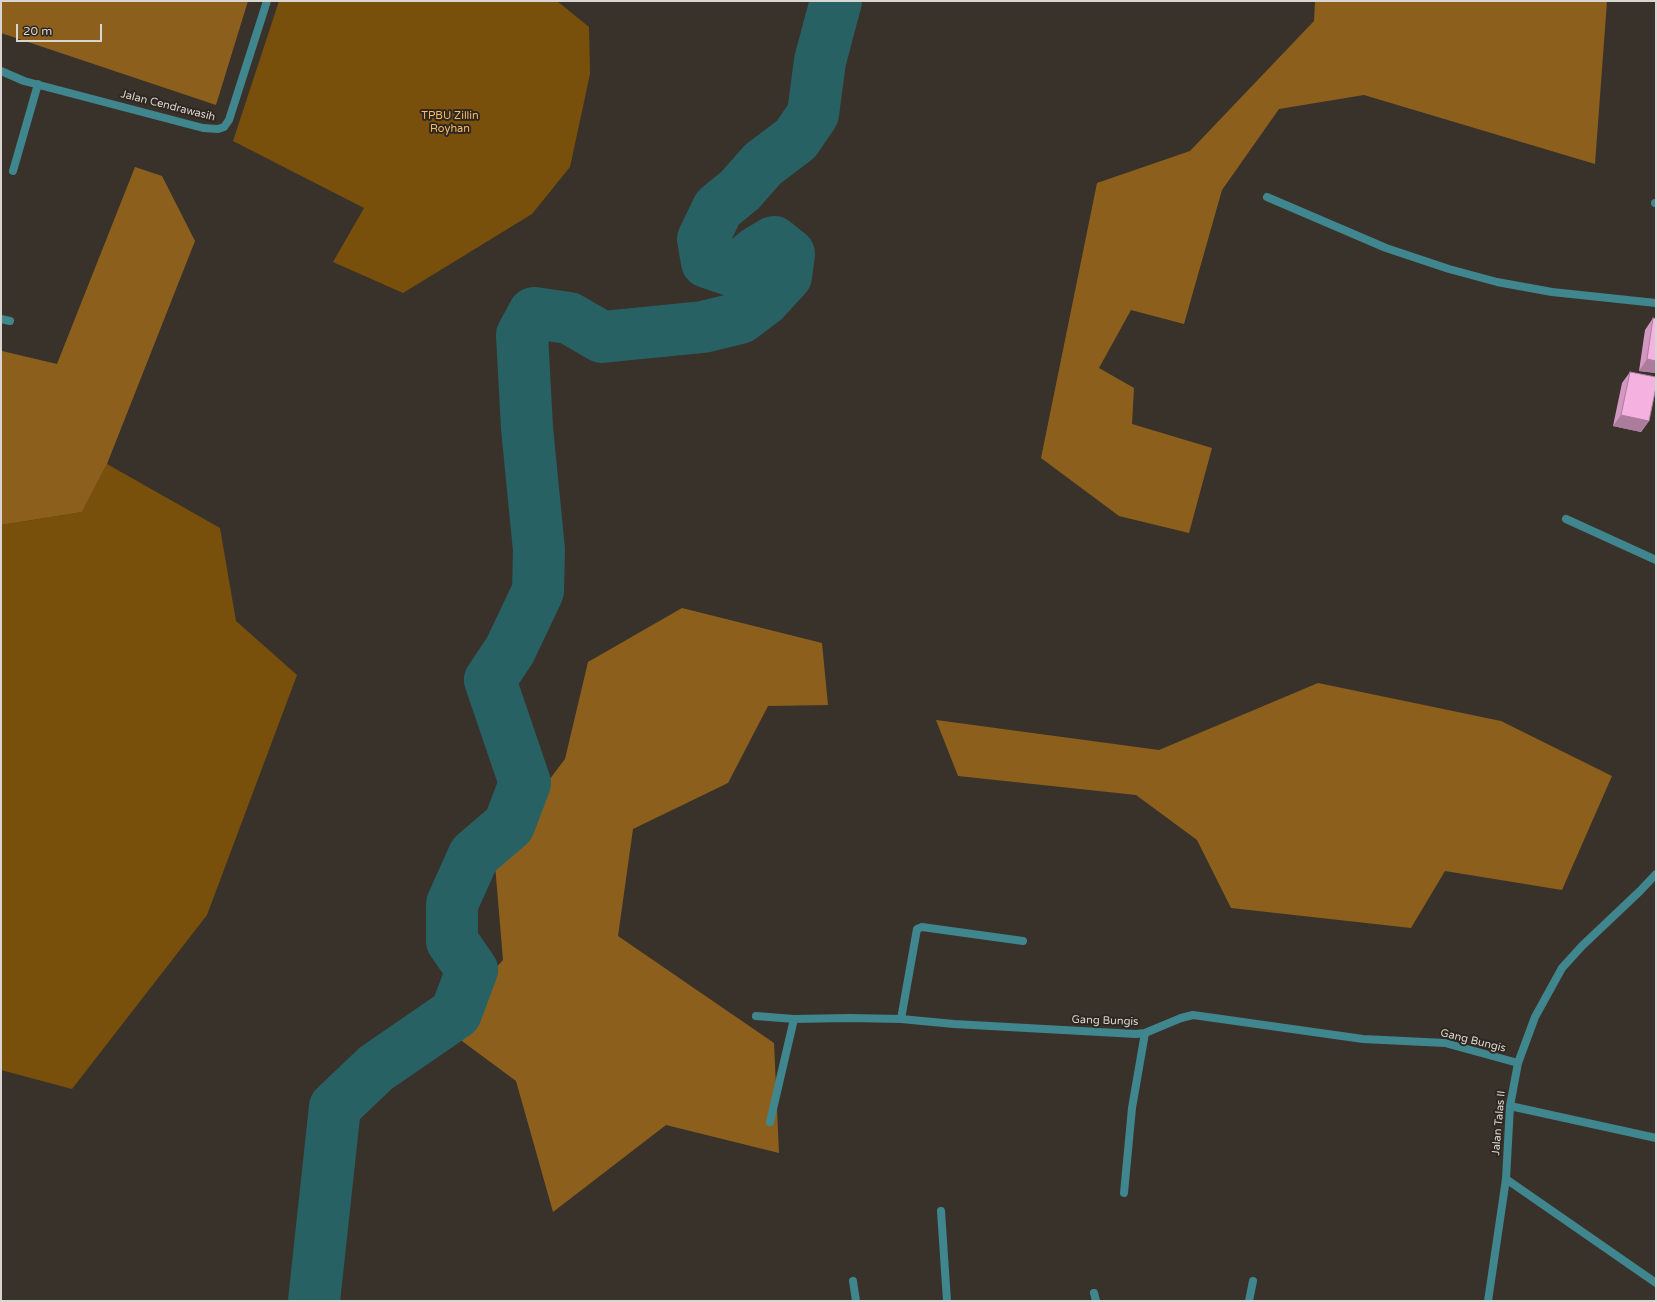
<!DOCTYPE html>
<html>
<head>
<meta charset="utf-8">
<style>
  body { margin:0 }
  #map { position:relative; width:1657px; height:1302px; overflow:hidden; background:#39322a; font-family:"Varela Round",sans-serif }
  canvas { display:block }
  .frame { position:absolute; inset:0; border:2px solid #d9d5d0; pointer-events:none }
  .scale { position:absolute; left:16px; top:24px; width:86px; height:18px; box-sizing:border-box; border:2px solid #d9d5d0; border-top:0; padding-left:5px; font-size:12px; line-height:14px; white-space:nowrap; color:#d9d5d0; -webkit-text-stroke:3px #2f2820; paint-order:stroke }
</style>
</head>
<body>
<div id="map">
<canvas width="1657" height="1302"></canvas>
<div class="frame"></div>
<div class="scale">20 m</div>
</div>
<script>
const ctx = document.querySelector('canvas').getContext('2d');
ctx.lineJoin = 'round';
function paint(path, color) {
  ctx.fillStyle = color;
  ctx.fill(path, 'evenodd');
}
function poly(rows) {
  const path = new Path2D();
  for (const r of rows) {
    path.moveTo(r[0], r[1]);
    for (let i = 2; i < r.length; i += 2) path.lineTo(r[i], r[i + 1]);
  }
  return path;
}
function stroke(path, color, width, dash) {
  ctx.strokeStyle = color;
  ctx.lineWidth = width;
  ctx.lineCap = dash ? 'butt' : 'round';
  ctx.setLineDash(dash || []);
  ctx.stroke(path);
}
function drawText(font, color, halo, rows, align = 'center') {
  ctx.font = font + ' "Varela Round",sans-serif';
  ctx.lineWidth = 4;
  ctx.setLineDash([]);
  ctx.textBaseline = 'middle';
  ctx.strokeStyle = halo;
  ctx.fillStyle = color;
  for (const [text, x, y, turn = 0] of rows) {
    ctx.save();
    ctx.translate(x, y);
    ctx.rotate((+turn || 0) * Math.PI / 180);
    ctx.textAlign = isNaN(turn) ? turn : align;
    if (halo) ctx.strokeText(text, 0, 0);
    ctx.fillText(text, 0, 0);
    ctx.restore();
  }
}
const green = poly([
  [279,1,557,1,589,27,590,74,570,167,532,214,403,293,333,262,364,208,233,141],
  [107,464,220,528,236,621,297,675,207,915,72,1089,1,1070,1,525,82,512]
]);
const forest = poly([
  [1,1,248,1,216,105,1,33],
  [1315,1,1607,1,1595,164,1364,95,1279,109,1222,190,1184,324,1131,310,1099,368,1134,388,1132,424,1212,448,1189,533,1119,516,1041,458,1097,183,1190,151,1314,21],
  [135,167,162,176,195,241,107,464,82,512,1,525,1,359,2,351,57,364],
  [682,608,822,643,828,705,768,706,728,783,633,829,618,936,774,1043,779,1153,666,1125,553,1212,516,1081,443,1027,503,960,494,853,565,759,588,662],
  [1318,683,1501,721,1612,776,1562,890,1445,871,1411,928,1231,908,1197,840,1136,795,958,776,936,720,1159,750]
]);
const river = poly([
  [314,1301,335,1107,376,1068,456,1013,472,970,452,941,452,904,474,855,509,825,525,783,490,680,510,650,538,591,539,550,527,428,522,335,534,313,569,318,602,337,703,327,740,318,764,300,786,276,789,254,774,242,757,252,734,271,707,262,703,239,718,208,740,190,763,164,796,139,813,114,820,61,836,1]
]);
const street = poly([
  [1,71,24,81,203,128,218,129,224,127,229,120,267,1],
  [13,171,38,84],
  [1267,197,1386,248,1449,269,1497,282,1552,292,1656,303],
  [1655,203,1656,203],
  [1,319,10,321],
  [1566,519,1656,560],
  [756,1016,794,1019,849,1018,901,1019,954,1024,1136,1034,1145,1033,1181,1018,1193,1015,1363,1039,1445,1043,1518,1063],
  [901,1019,917,929,922,927,1023,941],
  [1510,1106,1656,1138],
  [770,1122,794,1019],
  [1506,1179,1656,1283],
  [1124,1193,1132,1108,1145,1033],
  [941,1211,947,1301],
  [853,1281,856,1301],
  [1094,1293,1096,1301],
  [1249,1301,1253,1281],
  [1488,1301,1506,1179,1510,1106,1518,1063,1535,1017,1562,968,1582,946,1640,891,1656,874]
]);
const wall = poly([
  [1653,318,1656,319,1656,373,1639,371,1645,330],
  [1630,372,1649,421,1641,432,1613,426,1622,383]
]);
const shadedWall = poly([
  [1647,359,1656,361,1656,373,1639,371],
  [1621,415,1649,421,1641,432,1613,426]
]);
const building = poly([
  [1653,318,1656,319,1656,361,1647,359,1653,318],
  [1630,372,1656,377,1656,387,1649,421,1621,415,1630,372]
]);
const streetNames = [
  ["Jalan Cendrawasih",168,106,14],
  ["Gang Bungis",1105,1021,2],
  ["Gang Bungis",1473,1041,14],
  ["Jalan Talas II",1499,1123,-85]
];
const parkNames = [
  ["TPBU Zillin",450,116],
  ["Royhan",450,129]
];
paint(green, '#78500b');
paint(forest, '#8c601c');
stroke(river, '#286164', 52);
stroke(street, '#40868e', 8);
paint(wall, '#d398c1');
paint(shadedWall, '#ac7c9d');
paint(building, '#f5b1e0');
stroke(building, '#ac7c9d', 1);
drawText('11px', '#d9d5d0', '#2f2820', streetNames);
drawText('11px', '#f9ba60', '#2f2820', parkNames);
</script>
</body>
</html>
